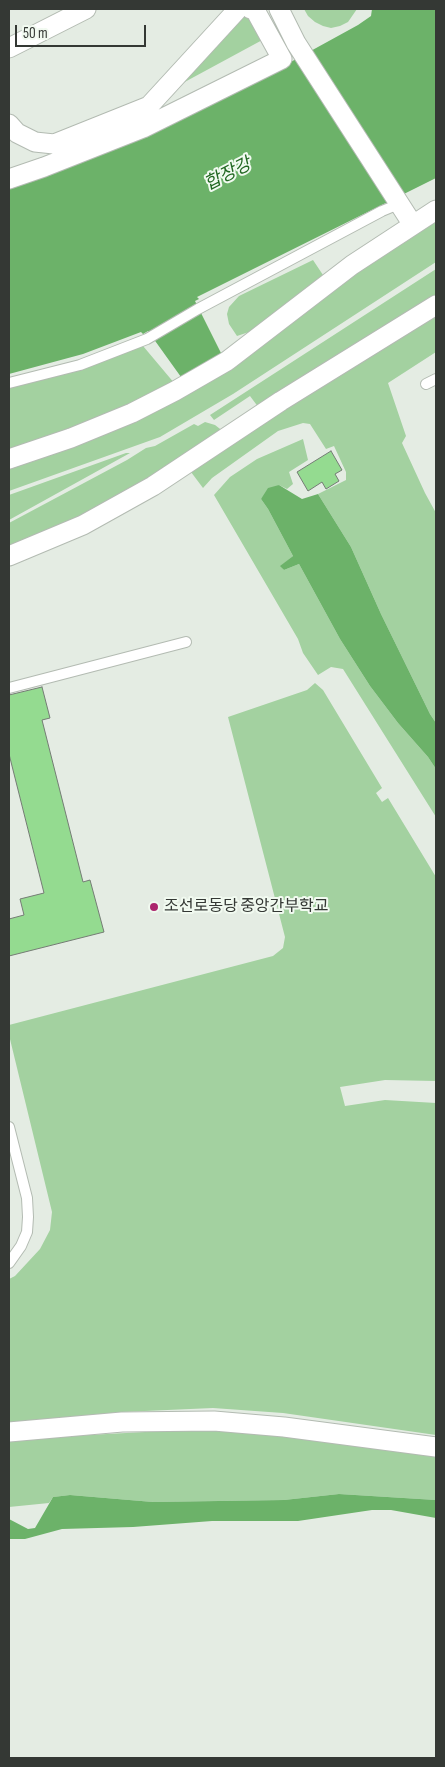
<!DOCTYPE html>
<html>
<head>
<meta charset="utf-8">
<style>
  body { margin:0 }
  #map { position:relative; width:445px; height:1767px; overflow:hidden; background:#e4ece3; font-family:"Sofia Sans Condensed",sans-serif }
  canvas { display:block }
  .frame { position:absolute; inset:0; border:10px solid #343834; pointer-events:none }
  .scale { position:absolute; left:15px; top:25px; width:131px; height:22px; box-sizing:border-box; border:2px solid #343834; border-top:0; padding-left:6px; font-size:15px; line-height:18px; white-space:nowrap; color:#343834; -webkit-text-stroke:4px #f1faf0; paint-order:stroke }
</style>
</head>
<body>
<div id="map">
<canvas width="445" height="1767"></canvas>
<div class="frame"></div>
<div class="scale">50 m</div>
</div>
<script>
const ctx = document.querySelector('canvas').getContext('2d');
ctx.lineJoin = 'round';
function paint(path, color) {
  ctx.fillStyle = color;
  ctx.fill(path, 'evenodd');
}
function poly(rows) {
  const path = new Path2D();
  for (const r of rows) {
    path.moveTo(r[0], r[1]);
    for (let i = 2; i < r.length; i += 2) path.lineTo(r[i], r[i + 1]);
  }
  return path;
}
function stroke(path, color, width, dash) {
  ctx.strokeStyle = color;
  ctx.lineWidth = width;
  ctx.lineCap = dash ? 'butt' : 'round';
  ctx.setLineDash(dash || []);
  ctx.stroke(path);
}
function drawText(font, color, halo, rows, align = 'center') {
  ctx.font = font + ' "Sofia Sans Condensed","Noto Sans KR",sans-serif';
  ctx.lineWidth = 4;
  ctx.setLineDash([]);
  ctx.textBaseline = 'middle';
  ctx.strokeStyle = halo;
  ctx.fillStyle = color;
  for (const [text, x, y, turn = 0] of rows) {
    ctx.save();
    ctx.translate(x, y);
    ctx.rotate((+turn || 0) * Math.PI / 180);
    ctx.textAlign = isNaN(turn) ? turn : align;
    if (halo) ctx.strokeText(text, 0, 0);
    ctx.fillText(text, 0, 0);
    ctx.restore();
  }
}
const green = poly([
  [304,9,357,9,348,22,340,26,331,28,323,26,315,22,308,16],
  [244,11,266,38,181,84],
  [436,217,436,262,233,394,160,437,9,491,9,464,133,418],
  [313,260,323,275,255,330,237,336,229,324,227,314,229,307,239,296],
  [436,269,436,297,259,408,250,396,214,420,210,415],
  [436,311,436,352,388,383,406,436,402,443,425,493,436,513,436,723,430,714,381,614,351,547,318,494,346,480,346,472,334,446,326,449,310,424,303,423,278,431,212,478,203,488,188,468],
  [138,340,175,384,125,407,54,435,9,450,9,386],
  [205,422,215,425,224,432,82,518,9,550,9,523,127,460,146,448,155,446,194,424,198,426],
  [303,439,308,460,289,472,293,484,287,489,279,485,261,499,268,509,293,556,281,566,284,570,299,564,340,639,370,686,398,723,428,757,436,769,436,817,343,669,331,667,318,675,303,653,298,639,214,495,230,477,257,459],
  [126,453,130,453,9,520,9,495],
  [315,683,323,690,382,788,376,793,382,802,388,798,436,877,436,1081,385,1080,340,1087,345,1106,385,1100,436,1103,436,1435,283,1413,213,1408,122,1412,9,1423,9,1279,15,1276,40,1249,50,1230,52,1212,9,1035,9,1025,273,956,283,948,285,937,228,717,307,690],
  [163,1431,230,1431,284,1436,436,1457,436,1500,339,1494,284,1500,153,1502,70,1495,53,1497,49,1503,9,1507,9,1441,52,1437]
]);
const water = poly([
  [372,9,436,9,436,178,197,297,199,299,195,301,221,353,220,360,181,377,148,331,143,334,141,332,83,354,9,374,9,183,287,64,358,25,371,16],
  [279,485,302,499,318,494,351,547,381,614,430,714,436,723,436,769,428,757,398,723,370,686,340,639,299,564,284,570,280,566,293,556,268,509,261,499,268,488],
  [339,1494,436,1500,436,1518,391,1510,372,1510,298,1521,212,1521,133,1527,62,1529,25,1539,9,1539,9,1519,28,1529,35,1528,53,1497,70,1495,153,1502,284,1500]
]);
const building = poly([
  [331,451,342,470,335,474,339,481,326,489,322,482,308,491,297,472,331,451],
  [42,687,50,718,42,720,83,882,90,880,104,932,9,956,9,919,24,915,20,899,44,893,9,754,9,695,42,687]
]);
const service = poly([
  [9,383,80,365,147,339,198,309,382,211,399,204],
  [426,384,436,379],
  [9,688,186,642],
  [9,1127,27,1198,28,1217,27,1232,21,1246,9,1263]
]);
const minor = poly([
  [279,9,296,43,413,225],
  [9,48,86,9],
  [9,124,17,133,35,142,54,144,149,106,238,9],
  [9,179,44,167,143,128,282,59,255,10,251,9],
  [9,459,71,438,132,413,175,391,227,361,352,265,436,210],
  [9,556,83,525,153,486,281,401,436,305],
  [9,1432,122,1422,214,1421,284,1427,436,1447]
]);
const markers = [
  [154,907,5,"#ab256d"]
];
const poiNames = [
  ["조선로동당 중앙간부학교",164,907]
];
const waterNames = [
  ["합장강",228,175,-27]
];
paint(green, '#a3d1a0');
paint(water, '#6cb269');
paint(building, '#94db90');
stroke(building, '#747c74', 1);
stroke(service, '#b3bbb2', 12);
stroke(minor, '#b3bbb2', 21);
stroke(service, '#fff', 10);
stroke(minor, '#fff', 19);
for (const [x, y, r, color] of markers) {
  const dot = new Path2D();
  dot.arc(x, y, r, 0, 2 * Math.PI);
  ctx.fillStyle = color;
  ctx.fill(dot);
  stroke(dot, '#f1faf0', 2);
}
drawText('16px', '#343834', '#f1faf0', poiNames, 'left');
drawText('italic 18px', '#226822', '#f1faf0', waterNames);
</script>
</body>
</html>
